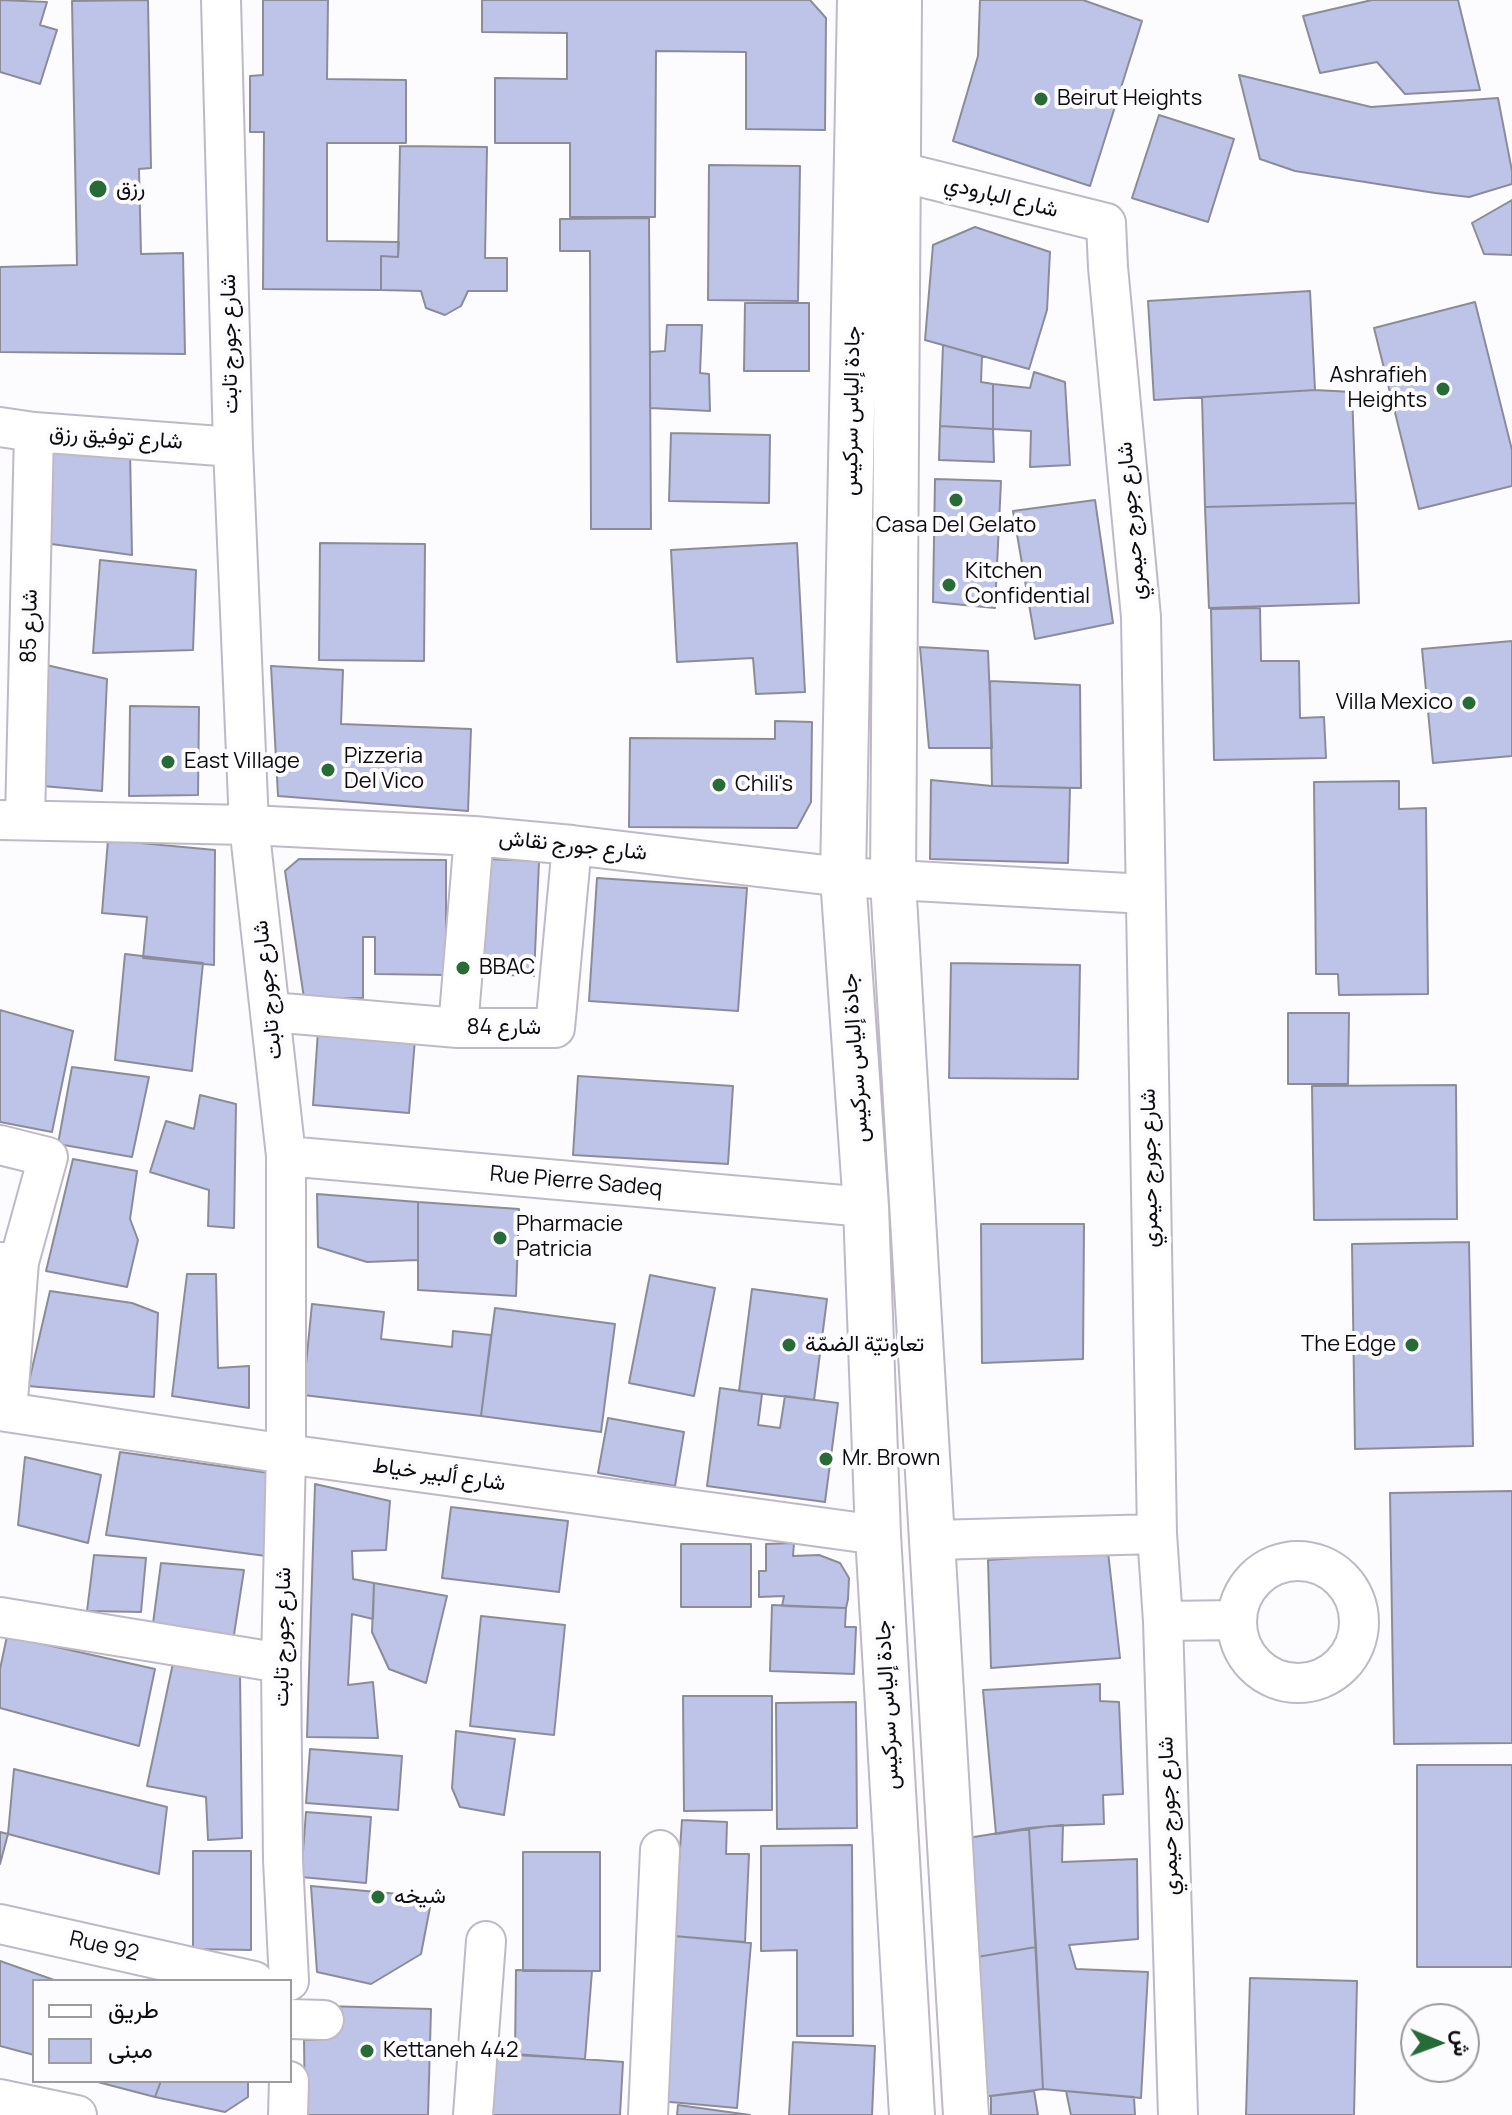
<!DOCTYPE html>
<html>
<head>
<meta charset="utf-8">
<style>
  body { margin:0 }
  #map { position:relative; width:1512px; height:2115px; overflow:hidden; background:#fcfbfd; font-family:Manrope,Vazirmatn,sans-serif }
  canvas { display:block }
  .legend { position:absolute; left:32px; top:1979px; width:260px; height:104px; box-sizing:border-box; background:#fcfbfd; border:2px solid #9c9b9e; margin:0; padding:10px 14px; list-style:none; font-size:24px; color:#0d0b0f }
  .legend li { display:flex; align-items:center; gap:16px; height:40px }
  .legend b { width:40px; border:2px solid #9c9b9e }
  .north { position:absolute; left:1400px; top:2003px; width:80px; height:80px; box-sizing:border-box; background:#fcfbfd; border:2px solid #9c9b9e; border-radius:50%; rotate:91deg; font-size:22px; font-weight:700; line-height:32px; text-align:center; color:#0d0b0f }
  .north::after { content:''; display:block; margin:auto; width:28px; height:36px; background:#276b36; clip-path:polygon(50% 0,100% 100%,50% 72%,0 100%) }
</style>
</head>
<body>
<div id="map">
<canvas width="1512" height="2115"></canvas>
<ul class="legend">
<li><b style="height:10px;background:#fff"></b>طريق</li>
<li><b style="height:22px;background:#bdc4e7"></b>مبنى</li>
</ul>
<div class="north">ش</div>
</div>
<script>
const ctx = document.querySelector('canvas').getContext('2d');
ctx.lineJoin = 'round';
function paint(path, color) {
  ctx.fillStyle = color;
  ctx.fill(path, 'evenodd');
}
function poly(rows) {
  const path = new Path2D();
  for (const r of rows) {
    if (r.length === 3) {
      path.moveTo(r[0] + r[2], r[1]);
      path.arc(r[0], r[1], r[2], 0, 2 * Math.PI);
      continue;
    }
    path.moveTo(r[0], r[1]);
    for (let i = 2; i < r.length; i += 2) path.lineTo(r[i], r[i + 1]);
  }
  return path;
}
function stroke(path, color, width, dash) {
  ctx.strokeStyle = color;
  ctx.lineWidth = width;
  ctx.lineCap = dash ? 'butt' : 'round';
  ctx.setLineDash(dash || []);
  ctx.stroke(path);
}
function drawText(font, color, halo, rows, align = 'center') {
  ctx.font = font + ' Manrope,Vazirmatn,sans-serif';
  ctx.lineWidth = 8;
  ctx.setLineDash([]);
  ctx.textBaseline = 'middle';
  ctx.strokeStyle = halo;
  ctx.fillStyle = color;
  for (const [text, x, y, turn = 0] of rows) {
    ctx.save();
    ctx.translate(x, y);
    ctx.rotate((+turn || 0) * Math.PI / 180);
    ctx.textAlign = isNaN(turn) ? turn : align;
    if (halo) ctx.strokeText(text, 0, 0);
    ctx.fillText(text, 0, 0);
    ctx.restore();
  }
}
const building = poly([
  [0,0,47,2,40,25,57,30,40,84,0,72,0,0],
  [148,0,151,168,139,169,141,254,183,253,185,354,0,352,0,267,77,265,72,1,148,0],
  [263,0,328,0,327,79,406,80,406,143,327,143,327,241,399,242,398,257,381,256,381,290,263,289,264,132,250,132,250,76,263,75,263,0],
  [482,0,810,0,826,18,825,130,746,129,746,52,656,51,655,217,570,217,570,143,495,143,495,78,567,79,567,33,482,32,482,0],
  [980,0,1083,0,1142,21,1090,186,953,141,978,56,980,0],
  [1372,0,1458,0,1480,90,1405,94,1377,62,1320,73,1303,16,1372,0],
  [1239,75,1371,107,1498,98,1512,171,1512,184,1469,197,1435,193,1295,171,1260,159,1239,75],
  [1159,115,1234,139,1208,222,1132,198,1159,115],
  [400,146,487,147,485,258,507,258,507,291,468,291,461,306,445,315,426,308,421,291,381,290,381,256,398,257,400,146],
  [709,165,800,166,798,301,708,300,709,165],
  [1512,200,1512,255,1484,254,1472,223,1512,200],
  [649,218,651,529,591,529,590,251,560,251,560,219,649,218],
  [975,227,1050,252,1047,310,1029,369,925,340,933,245,975,227],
  [1310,291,1315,390,1154,400,1148,301,1310,291],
  [1475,302,1512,450,1512,486,1419,509,1374,328,1475,302],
  [745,303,809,303,809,371,744,371,745,303],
  [667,325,702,325,700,373,709,374,710,411,650,408,650,352,665,351,667,325],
  [943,345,982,356,981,382,993,384,993,429,940,426,943,345],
  [1034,372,1065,382,1070,465,1030,467,1031,431,993,429,993,384,1030,388,1034,372],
  [1315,390,1352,392,1356,503,1205,507,1202,397,1315,390],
  [940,426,993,429,994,462,939,460,940,426],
  [671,433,770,435,769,503,669,501,671,433],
  [54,442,130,451,132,555,44,543,54,442],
  [935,479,1001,481,995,608,933,602,935,479],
  [1095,500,1113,623,1035,639,1013,511,1095,500],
  [1356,503,1359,603,1209,608,1205,507,1356,503],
  [320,543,425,544,424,661,319,660,320,543],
  [797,543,805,692,756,694,753,658,677,662,671,550,797,543],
  [100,560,196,570,193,650,93,653,100,560],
  [1260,608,1261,661,1299,661,1300,718,1324,717,1326,758,1214,760,1211,609,1260,608],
  [1512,641,1512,756,1433,763,1422,649,1512,641],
  [920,647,988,651,992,748,929,748,920,647],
  [42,664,107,679,102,791,42,786,42,664],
  [271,666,343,670,341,724,471,729,468,811,278,796,271,666],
  [990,681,1080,685,1081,788,992,786,990,681],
  [130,706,199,707,198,795,129,796,130,706],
  [775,721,812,722,811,802,797,828,629,827,630,738,775,739,775,721],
  [931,780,992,786,1070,788,1068,863,930,859,931,780],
  [1399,781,1399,809,1426,808,1428,994,1339,995,1338,974,1316,974,1314,782,1399,781],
  [108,840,215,850,214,965,143,958,147,917,102,913,108,840],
  [299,859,446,860,446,975,375,974,375,937,363,937,363,998,304,998,285,871,299,859],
  [487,859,539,861,534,976,481,974,487,859],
  [597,878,747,888,738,1011,589,1001,597,878],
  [125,954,203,963,192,1071,115,1060,125,954],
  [951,963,1080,965,1078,1079,949,1078,951,963],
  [0,1010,73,1031,52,1132,0,1122,0,1010],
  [1288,1013,1349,1013,1348,1084,1288,1084,1288,1013],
  [318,1031,415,1039,409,1113,313,1105,318,1031],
  [72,1067,149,1077,132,1157,58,1144,72,1067],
  [578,1076,733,1086,728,1164,573,1155,578,1076],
  [1456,1085,1457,1219,1314,1220,1312,1086,1456,1085],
  [200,1095,236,1104,234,1228,208,1226,209,1190,150,1172,166,1121,194,1129,200,1095],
  [73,1159,137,1171,130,1219,138,1240,127,1287,46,1271,73,1159],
  [317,1194,418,1202,418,1260,367,1262,318,1247,317,1194],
  [418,1202,519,1209,516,1296,418,1290,418,1202],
  [981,1224,1084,1224,1083,1359,982,1363,981,1224],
  [1469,1242,1473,1446,1355,1449,1352,1244,1469,1242],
  [187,1274,216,1274,218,1368,249,1366,249,1408,172,1396,187,1274],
  [650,1275,715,1288,694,1396,629,1383,650,1275],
  [752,1289,827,1299,814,1400,739,1391,752,1289],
  [50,1291,132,1303,158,1313,154,1397,28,1386,50,1291],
  [312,1304,384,1312,381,1339,452,1347,453,1331,491,1335,481,1416,303,1395,312,1304],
  [495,1308,615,1324,601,1432,481,1416,495,1308],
  [720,1388,762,1394,758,1425,780,1428,785,1396,838,1403,825,1502,707,1486,720,1388],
  [608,1418,684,1432,675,1486,598,1473,608,1418],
  [120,1452,269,1473,266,1556,106,1535,120,1452],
  [25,1457,101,1475,88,1543,18,1525,25,1457],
  [315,1484,390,1501,386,1550,352,1551,353,1579,374,1583,373,1619,352,1614,348,1685,373,1682,378,1738,307,1737,315,1484],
  [1512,1491,1512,1743,1394,1744,1390,1493,1512,1491],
  [451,1507,568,1521,559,1592,442,1578,451,1507],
  [794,1543,793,1556,819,1555,840,1563,849,1578,848,1599,846,1608,782,1606,784,1596,759,1597,759,1571,766,1571,766,1544,794,1543],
  [681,1544,751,1544,751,1607,681,1607,681,1544],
  [1108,1552,1120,1658,991,1668,988,1560,1108,1552],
  [94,1555,146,1558,141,1612,87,1611,94,1555],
  [161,1563,244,1570,233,1641,152,1631,161,1563],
  [374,1583,447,1596,426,1683,389,1669,372,1632,374,1583],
  [772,1605,846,1608,845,1627,856,1627,854,1674,770,1671,772,1605],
  [481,1616,565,1625,554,1735,470,1726,481,1616],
  [7,1636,155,1669,139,1746,0,1708,0,1669,7,1636],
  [173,1663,240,1673,242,1838,208,1840,206,1797,147,1786,173,1663],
  [1100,1684,1100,1701,1119,1702,1123,1794,1103,1795,1104,1824,1049,1826,996,1834,983,1690,1100,1684],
  [683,1696,772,1696,772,1810,684,1811,683,1696],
  [856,1702,857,1828,777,1829,776,1703,856,1702],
  [456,1731,515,1739,504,1815,460,1807,452,1788,456,1731],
  [310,1749,402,1756,398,1810,306,1803,310,1749],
  [1417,1765,1512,1765,1512,1967,1417,1967,1417,1765],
  [14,1769,167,1807,159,1874,8,1834,14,1769],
  [306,1812,371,1817,366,1883,301,1877,306,1812],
  [682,1820,727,1822,726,1854,749,1854,745,1942,674,1936,682,1820],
  [1063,1825,1062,1862,1137,1859,1138,1939,1069,1945,1076,1969,1148,1972,1141,2098,1043,2089,1029,1828,1063,1825],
  [1029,1828,1036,1947,977,1957,968,1838,1029,1828],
  [0,1832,8,1834,0,1864,0,1832],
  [852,1845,853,2036,797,2036,797,1950,761,1951,761,1846,852,1845],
  [193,1851,251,1851,251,1950,193,1949,193,1851],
  [523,1852,600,1852,600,1971,523,1971,523,1852],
  [311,1886,432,1897,421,1954,371,1984,317,1972,311,1886],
  [674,1936,751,1943,737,2108,659,2101,674,1936],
  [1036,1947,1043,2089,982,2097,977,1957,1036,1947],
  [0,1961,57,1981,34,1981,34,2055,0,2046,0,1961],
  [516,1970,592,1971,585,2059,515,2055,516,1970],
  [1250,1978,1357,1981,1354,2115,1246,2115,1250,1978],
  [324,2006,431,2009,428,2115,305,2115,304,2040,323,2040,324,2006],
  [793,2042,875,2046,872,2115,789,2115,793,2042],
  [487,2052,623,2062,620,2115,483,2115,487,2052],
  [94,2081,161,2081,155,2097,94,2081],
  [161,2081,248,2081,248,2097,225,2112,155,2097,161,2081],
  [1034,2091,1038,2115,991,2115,991,2096,1034,2091],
  [1066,2091,1134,2097,1135,2115,1071,2115,1066,2091],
  [678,2105,750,2115,677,2115,678,2105]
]);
const minor = poly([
  [221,0,233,447,249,825,286,1156,286,1454,281,1663,283,1860,289,1981],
  [897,171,1106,223,1108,267,1141,617,1157,1534,1163,1621,1178,2115],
  [0,427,34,432,233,447],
  [0,820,249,825,474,836,572,845,843,877,1145,894],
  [25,820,34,432],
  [271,1012,458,1028,555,1028,572,845],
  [458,1028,474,836],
  [0,1145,48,1157,19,1262],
  [286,1156,866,1207],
  [0,1262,19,1262,7,1412],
  [0,1411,286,1454,878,1535],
  [933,1540,1157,1534],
  [1298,1622,61],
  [0,1617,281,1663],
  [1163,1621,1237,1620],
  [0,1924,254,1981],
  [290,2019,324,2020],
  [0,2099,77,2115],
  [288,2115,289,2081],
  [473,2115,486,1941],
  [648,2115,660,1850]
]);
const major = poly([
  [860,0,843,877,866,1207,878,1535,912,2115],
  [899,0,893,881,966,2115]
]);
const markers = [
  [1041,99,8,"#276b36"],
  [98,189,10,"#276b36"],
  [1443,389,8,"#276b36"],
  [956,500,8,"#276b36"],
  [949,585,8,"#276b36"],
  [1469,703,8,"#276b36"],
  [168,762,8,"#276b36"],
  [328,770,8,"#276b36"],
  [719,785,8,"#276b36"],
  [463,968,8,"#276b36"],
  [500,1238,8,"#276b36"],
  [789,1345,8,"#276b36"],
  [1412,1345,8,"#276b36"],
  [826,1459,8,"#276b36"],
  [378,1897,8,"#276b36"],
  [367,2051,8,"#276b36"]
];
const poiNames = [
  ["Beirut Heights",1057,99],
  ["رزق",116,189],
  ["Ashrafieh",1427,376,"right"],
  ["Heights",1427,401,"right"],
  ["Casa Del Gelato",956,526,"center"],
  ["Kitchen",965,572],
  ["Confidential",965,597],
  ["Villa Mexico",1453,703,"right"],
  ["Pizzeria",344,757],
  ["Del Vico",344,782],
  ["East Village",184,762],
  ["Chili's",735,785],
  ["BBAC",479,968],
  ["Pharmacie",516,1225],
  ["Patricia",516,1250],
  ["تعاونيّة الضمّة",805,1345],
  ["The Edge",1396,1345,"right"],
  ["Mr. Brown",842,1459],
  ["شيخه",394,1897],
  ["Kettaneh 442",383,2051]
];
const streetNames = [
  ["شارع البارودي",1001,197,14],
  ["شارع جورج تابت",230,344,-91],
  ["جادة إلياس سركيس",852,411,-89],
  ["شارع توفيق رزق",116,438,4],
  ["شارع جورج حيمري",1132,521,-95],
  ["شارع 85",30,626,-89],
  ["شارع جورج نقاش",573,846,6],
  ["شارع جورج تابت",268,990,-96],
  ["شارع 84",504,1028],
  ["جادة إلياس سركيس",856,1058,-94],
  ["شارع جورج حيمري",1150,1168,-91],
  ["Rue Pierre Sadeq",576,1182,5],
  ["شارع ألبير خياط",439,1475,8],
  ["شارع جورج تابت",283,1637,-89],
  ["جادة إلياس سركيس",888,1705,-93],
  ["شارع جورج حيمري",1169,1816,-92],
  ["Rue 92",104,1947,13]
];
paint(building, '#bdc4e7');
stroke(building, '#8a8d99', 2);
stroke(minor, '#bfb9c5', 42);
stroke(major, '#bfb9c5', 48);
stroke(minor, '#fff', 38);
stroke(major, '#fff', 44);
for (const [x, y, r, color] of markers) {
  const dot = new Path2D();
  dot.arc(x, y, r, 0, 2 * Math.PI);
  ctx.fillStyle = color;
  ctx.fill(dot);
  stroke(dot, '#fcfbfd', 3);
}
drawText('22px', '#0d0b0f', '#fcfbfd', poiNames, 'left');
drawText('22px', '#0d0b0f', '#fcfbfd', streetNames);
</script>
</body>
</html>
